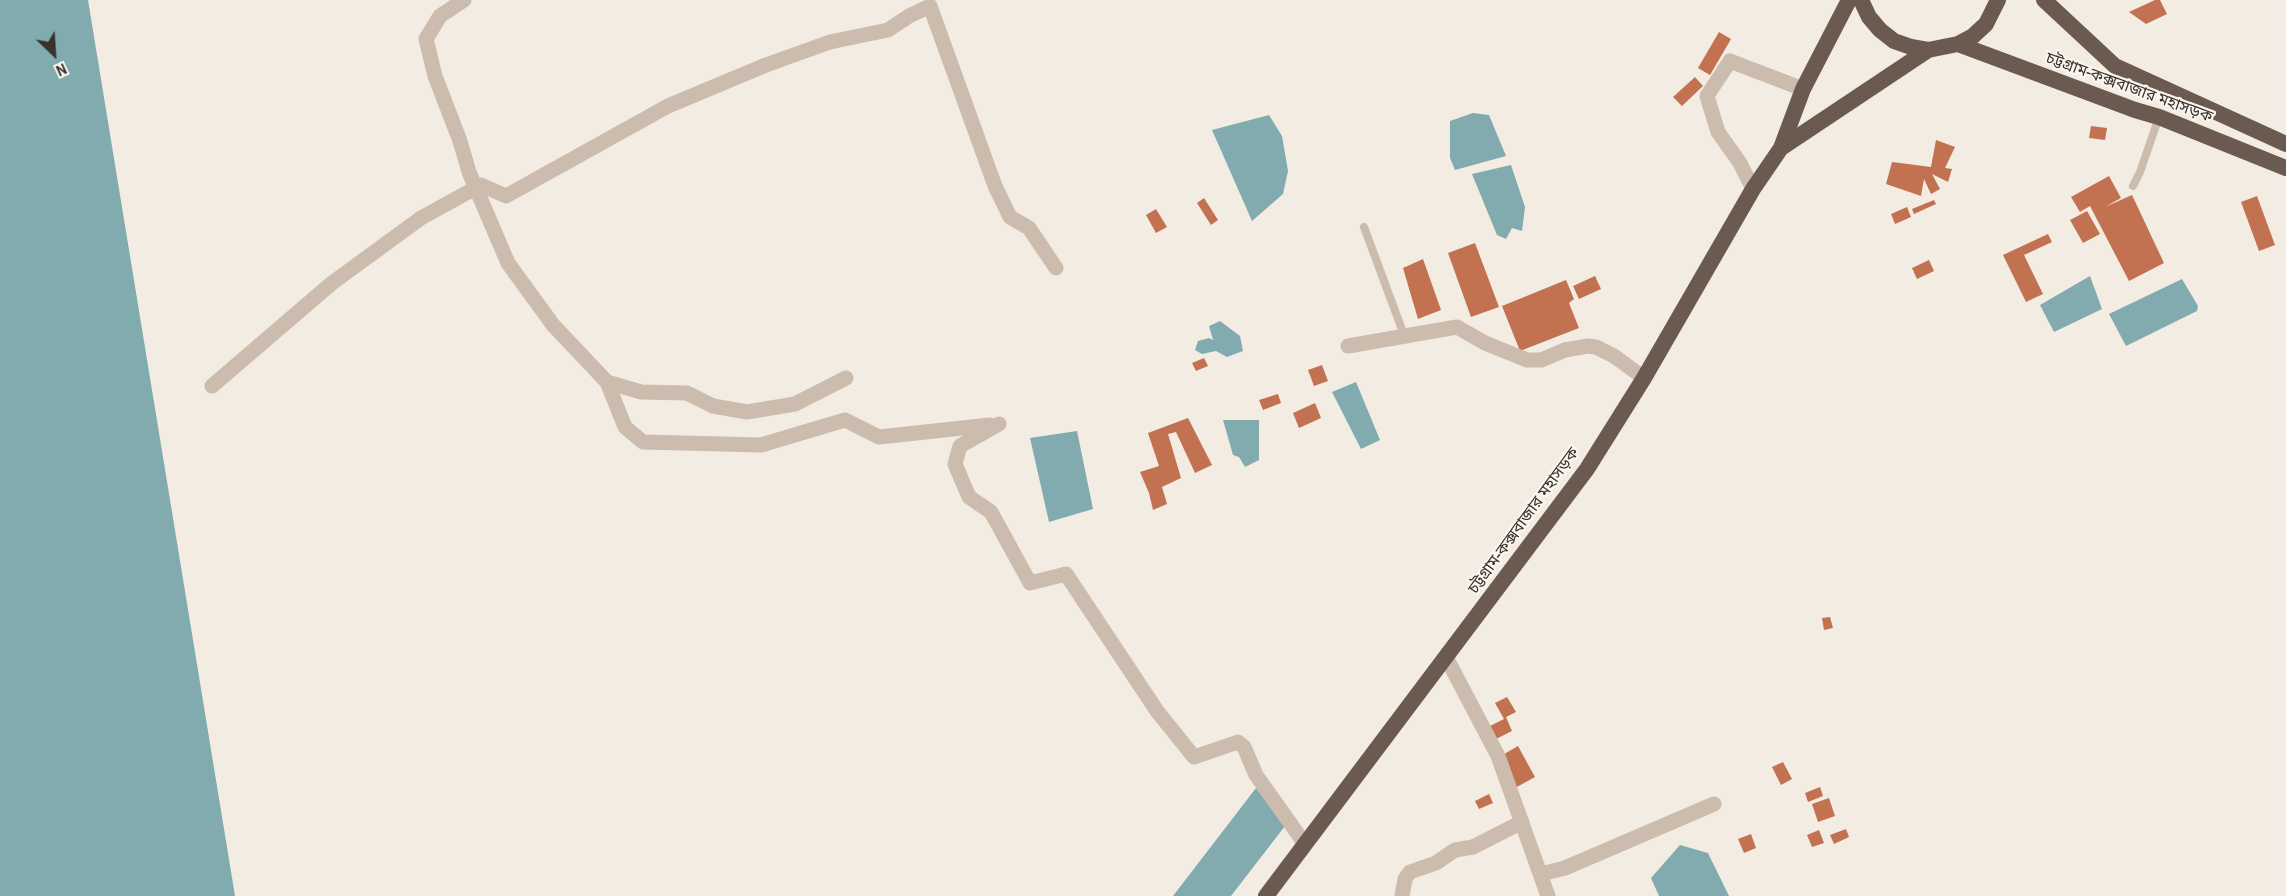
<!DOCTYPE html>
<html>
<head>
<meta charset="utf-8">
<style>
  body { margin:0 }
  #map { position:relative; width:2286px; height:896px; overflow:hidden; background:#f3ece2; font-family:"Archivo Narrow",sans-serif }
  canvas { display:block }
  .north { position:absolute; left:24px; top:24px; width:60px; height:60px; -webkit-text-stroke:4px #faf5ee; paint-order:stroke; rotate:155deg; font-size:16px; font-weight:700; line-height:24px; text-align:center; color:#3a312c }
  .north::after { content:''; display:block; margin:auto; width:21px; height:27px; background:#3a312c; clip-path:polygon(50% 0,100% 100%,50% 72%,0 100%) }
</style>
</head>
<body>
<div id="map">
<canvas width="2286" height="896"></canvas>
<div class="north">N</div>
</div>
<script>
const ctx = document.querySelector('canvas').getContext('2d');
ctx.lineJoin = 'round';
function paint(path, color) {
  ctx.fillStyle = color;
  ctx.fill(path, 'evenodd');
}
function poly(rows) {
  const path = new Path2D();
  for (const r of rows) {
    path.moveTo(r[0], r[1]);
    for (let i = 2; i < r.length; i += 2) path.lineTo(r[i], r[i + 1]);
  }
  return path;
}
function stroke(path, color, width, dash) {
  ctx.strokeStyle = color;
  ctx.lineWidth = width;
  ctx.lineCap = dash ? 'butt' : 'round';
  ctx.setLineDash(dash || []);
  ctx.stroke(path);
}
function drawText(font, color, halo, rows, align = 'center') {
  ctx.font = font + ' "Archivo Narrow","Noto Sans Bengali",sans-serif';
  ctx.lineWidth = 4.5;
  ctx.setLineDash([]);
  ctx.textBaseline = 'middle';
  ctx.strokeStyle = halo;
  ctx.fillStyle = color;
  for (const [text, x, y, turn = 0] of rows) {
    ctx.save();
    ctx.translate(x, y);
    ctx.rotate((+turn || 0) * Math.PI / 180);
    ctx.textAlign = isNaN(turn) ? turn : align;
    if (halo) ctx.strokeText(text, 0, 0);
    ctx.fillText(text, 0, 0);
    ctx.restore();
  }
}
const water = poly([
  [0,0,88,0,235,896,0,896],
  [1473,113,1489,115,1506,156,1455,170,1450,158,1450,121],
  [1269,115,1282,136,1288,171,1283,194,1252,221,1212,130],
  [1511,165,1525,207,1522,231,1512,228,1506,239,1497,235,1472,174],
  [2090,276,2102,309,2054,332,2040,305],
  [2182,279,2198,306,2197,311,2126,346,2109,314],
  [1220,321,1240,336,1243,351,1227,357,1216,351,1202,354,1195,350,1198,341,1209,338,1213,340,1209,326],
  [1356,382,1380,440,1361,449,1332,392],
  [1223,420,1259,420,1259,460,1245,467,1239,457,1233,455],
  [1077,431,1093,509,1049,522,1030,438],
  [1256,788,1285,826,1231,896,1173,896],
  [1680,845,1708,853,1729,896,1659,896,1651,878]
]);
const building = poly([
  [2155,0,2160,0,2167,14,2146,24,2129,12],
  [1719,32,1731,39,1710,75,1698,68],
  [1695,77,1703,86,1682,106,1673,97],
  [2091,126,2107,128,2105,140,2089,138],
  [1936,140,1955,147,1945,168,1952,169,1948,182,1932,174,1940,189,1931,194,1924,179,1921,196,1886,184,1892,162,1931,167],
  [2109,176,2121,198,2105,207,2132,195,2164,263,2129,281,2090,206,2080,212,2071,197],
  [2257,196,2275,245,2259,251,2241,202],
  [1204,198,1218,220,1211,225,1197,203],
  [1934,200,1936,204,1914,214,1912,209],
  [1907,207,1911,217,1895,224,1891,214],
  [1156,209,1167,227,1156,233,1146,215],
  [2087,211,2100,234,2083,243,2070,220],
  [2048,234,2052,242,2024,255,2043,294,2026,302,2003,255],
  [1475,243,1499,307,1471,317,1448,253],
  [1423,259,1441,310,1418,319,1403,268],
  [1929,260,1934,271,1917,279,1912,268],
  [1595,276,1601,289,1579,299,1573,286],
  [1566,280,1574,299,1569,303,1579,328,1520,351,1502,306],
  [1204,358,1208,366,1196,371,1192,363],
  [1322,365,1328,381,1314,386,1308,370],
  [1278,394,1281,403,1263,410,1259,400],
  [1315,403,1321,418,1299,428,1293,413],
  [1188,418,1212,465,1195,473,1176,432,1168,434,1181,478,1162,487,1167,504,1153,510,1149,493,1140,472,1159,466,1148,433],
  [1830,617,1833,628,1824,630,1822,618],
  [1507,697,1516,712,1506,717,1512,731,1496,739,1490,726,1504,719,1495,703],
  [1518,746,1535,777,1515,788,1499,757],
  [1783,762,1792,779,1781,785,1772,767],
  [1820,787,1823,796,1808,802,1805,793],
  [1489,794,1493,803,1479,809,1475,801],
  [1829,798,1835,816,1818,822,1812,804],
  [1846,829,1849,837,1834,844,1830,835],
  [1819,830,1824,843,1812,847,1807,835],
  [1751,834,1756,848,1744,853,1738,839]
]);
const service = poly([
  [2133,186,2140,172,2159,117],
  [1364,227,1404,335]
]);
const minor = poly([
  [464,0,440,16,426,39,435,76,460,141,469,172,508,263,553,325,607,382,641,392,687,393,713,406,747,412,795,404,846,378],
  [1753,189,1740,163,1718,132,1707,96,1730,61,1803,89],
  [1348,346,1457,327,1485,343,1527,360,1541,360,1565,350,1588,346,1596,347,1614,356,1644,378],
  [607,382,625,427,643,442,761,445,845,420,879,437,990,425],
  [212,386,332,283,421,218,481,185,506,196,668,106,766,65,830,42,888,30,909,16,930,6,995,186,1010,217,1029,228,1056,268],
  [999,424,960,446,955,464,969,497,991,512,1030,583,1066,574,1157,711,1194,757,1238,742,1244,747,1256,775,1305,844],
  [1446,657,1498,756,1548,896],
  [1541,874,1565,868,1714,804],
  [1402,896,1405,879,1410,872,1436,863,1455,850,1473,847,1522,822]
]);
const trunk = poly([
  [1861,0,1869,17,1880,30,1894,41,1911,47,1928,50,1958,44,1973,36,1986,24,1998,0],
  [2044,0,2115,66,2286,144],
  [1958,44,2135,110,2159,117,2286,168],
  [1781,148,1928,50],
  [1266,896,1587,469,1644,378,1753,189,1781,148,1803,89,1849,0]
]);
const streetNames = [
  ["চট্টগ্রাম-কক্সবাজার মহাসড়ক",2129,88,20],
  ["চট্টগ্রাম-কক্সবাজার মহাসড়ক",1524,521,-54]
];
paint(water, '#81abaf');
paint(building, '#c27151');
stroke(service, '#cbbcad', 8);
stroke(minor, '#cbbcad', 15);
stroke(trunk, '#6b5a50', 16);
drawText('16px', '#3a312c', '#faf5ee', streetNames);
</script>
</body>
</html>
